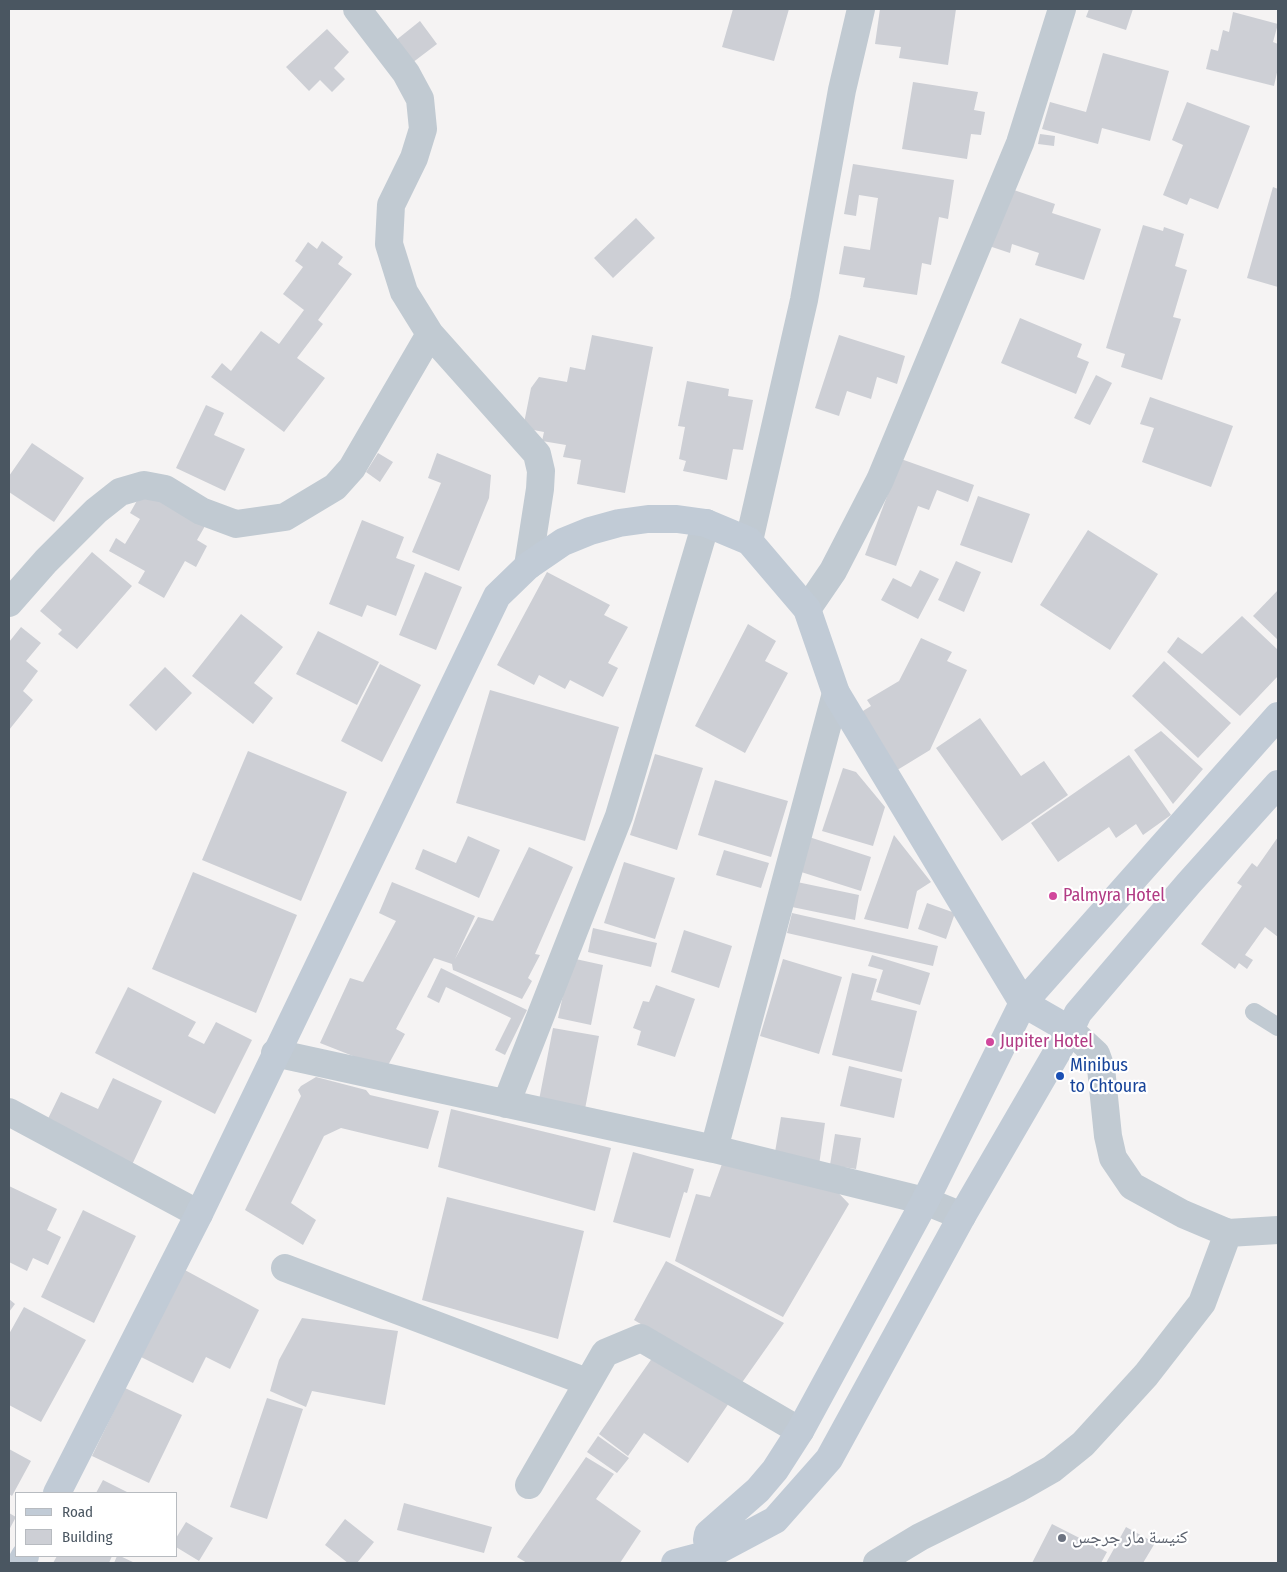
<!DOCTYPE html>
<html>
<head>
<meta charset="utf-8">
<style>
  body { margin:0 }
  #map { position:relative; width:1287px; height:1572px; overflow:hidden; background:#f5f3f3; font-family:"Fira Sans Condensed",sans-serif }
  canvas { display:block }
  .frame { position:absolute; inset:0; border:10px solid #4a5661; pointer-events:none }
  .legend { position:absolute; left:15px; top:1492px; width:162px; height:65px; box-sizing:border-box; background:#fff; border:1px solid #b7bbc0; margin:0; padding:6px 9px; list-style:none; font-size:15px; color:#4a5661 }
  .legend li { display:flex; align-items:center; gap:10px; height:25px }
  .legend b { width:25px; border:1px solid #b7bbc0 }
</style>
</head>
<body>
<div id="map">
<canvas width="1287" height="1572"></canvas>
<div class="frame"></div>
<ul class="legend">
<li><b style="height:6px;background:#c1cbd6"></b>Road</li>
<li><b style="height:14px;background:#cdcfd5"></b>Building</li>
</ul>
</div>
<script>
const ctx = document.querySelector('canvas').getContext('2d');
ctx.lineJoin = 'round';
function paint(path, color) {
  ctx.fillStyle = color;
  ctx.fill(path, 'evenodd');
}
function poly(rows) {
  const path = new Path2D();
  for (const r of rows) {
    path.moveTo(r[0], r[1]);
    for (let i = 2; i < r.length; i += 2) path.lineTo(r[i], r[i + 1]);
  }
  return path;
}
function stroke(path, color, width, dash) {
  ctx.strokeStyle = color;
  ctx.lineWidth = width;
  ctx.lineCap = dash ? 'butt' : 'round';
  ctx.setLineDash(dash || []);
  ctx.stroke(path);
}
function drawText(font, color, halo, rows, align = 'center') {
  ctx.font = font + ' "Fira Sans Condensed","Noto Naskh Arabic",sans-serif';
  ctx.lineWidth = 4.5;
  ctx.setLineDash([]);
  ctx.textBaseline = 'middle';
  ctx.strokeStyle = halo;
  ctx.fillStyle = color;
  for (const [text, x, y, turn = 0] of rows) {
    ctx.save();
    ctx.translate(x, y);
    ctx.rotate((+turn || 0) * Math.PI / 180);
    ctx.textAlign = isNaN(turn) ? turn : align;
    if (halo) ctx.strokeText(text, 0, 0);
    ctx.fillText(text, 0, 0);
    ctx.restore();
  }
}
const building = poly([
  [733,9,789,9,774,61,722,47],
  [880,9,956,9,948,65,899,58,901,47,875,44],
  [1089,9,1133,9,1126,30,1086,17],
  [1233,12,1278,24,1273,42,1278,44,1278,68,1274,86,1206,69,1211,49,1218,51,1223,30,1229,32],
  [420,21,437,44,412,63,395,41],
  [327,29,349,52,334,68,345,79,332,92,320,80,309,91,286,67],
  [1103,53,1169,71,1150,141,1102,128,1098,144,1042,129,1050,102,1086,112],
  [913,82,978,92,974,110,985,112,981,135,971,134,967,159,902,149],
  [1187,102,1250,126,1218,209,1190,198,1187,205,1163,195,1183,145,1172,140],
  [1040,134,1055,136,1054,146,1038,144],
  [853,164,954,180,948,219,939,217,931,265,922,263,917,295,863,287,865,278,839,274,844,246,870,250,878,198,859,195,856,216,844,214],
  [1273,187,1278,189,1278,287,1247,278],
  [1008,188,1055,204,1052,213,1101,229,1084,280,1035,265,1039,253,1012,244,1010,253,989,246],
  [636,218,655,238,613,278,594,258],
  [1143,225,1163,231,1164,227,1184,234,1175,266,1187,270,1173,317,1181,319,1162,380,1121,367,1125,354,1106,348],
  [322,241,343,257,338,264,352,274,318,320,323,324,297,358,325,378,284,432,211,377,222,363,231,371,261,331,279,344,304,310,283,294,303,267,295,261,308,242,317,249],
  [1020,318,1082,344,1077,357,1089,362,1076,394,1001,363],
  [592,335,653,347,625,493,577,484,581,460,563,457,566,445,542,441,544,432,523,428,531,388,539,377,567,382,570,367,585,370],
  [839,335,905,356,897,384,877,377,871,399,847,391,839,416,815,408],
  [1096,375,1112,383,1090,425,1074,418],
  [687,381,729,389,728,396,753,400,743,450,733,449,727,480,683,471,686,461,679,459,685,427,678,426],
  [1150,397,1233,426,1211,487,1142,462,1154,428,1140,424],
  [206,405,224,413,214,435,245,449,225,491,176,468],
  [32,443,84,478,54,522,9,492,9,476],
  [378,453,393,462,380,482,366,472],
  [437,453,491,475,489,498,459,571,412,552,441,483,428,478],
  [901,459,974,485,968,502,937,490,929,510,918,506,896,566,865,555],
  [143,490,209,519,197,540,207,546,196,567,185,561,164,598,138,583,145,571,109,551,116,538,125,544,140,519,130,513],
  [978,496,1030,514,1012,563,960,545],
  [362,520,404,537,396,558,415,565,396,616,367,605,362,617,329,604],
  [1088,530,1158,574,1110,650,1040,605],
  [92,552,132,586,77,649,58,634,62,630,40,611],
  [956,561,981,572,964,612,938,600],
  [920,570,939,579,918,619,881,600,893,578,911,587],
  [425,572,462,587,436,650,399,635],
  [547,572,610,605,604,615,628,627,608,663,618,668,603,697,570,680,565,689,539,675,534,685,497,665],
  [1278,590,1278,640,1253,616],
  [241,614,283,647,254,683,273,698,253,724,192,676],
  [1242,616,1278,650,1278,676,1240,716,1167,652,1178,637,1202,654],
  [748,624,776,641,765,661,788,673,745,753,695,726],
  [21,627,41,643,26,661,38,671,23,691,33,700,9,730,9,642],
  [318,631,379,662,357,705,296,674],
  [921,638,952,652,947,661,967,670,930,750,894,772,858,714,871,706,867,700,899,681],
  [1164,661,1231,723,1198,758,1132,696],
  [380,664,421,685,382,762,341,741],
  [165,667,192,693,156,731,129,705],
  [490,690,619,727,585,841,456,803],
  [980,718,1021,776,1044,761,1068,795,1002,841,936,748],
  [1161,731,1203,769,1173,804,1134,750],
  [248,751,347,792,301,901,202,860],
  [655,754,703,768,677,850,630,835],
  [1129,755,1171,815,1143,835,1136,824,1116,838,1109,827,1058,862,1031,823],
  [843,768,856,772,885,807,873,846,822,831],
  [715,780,788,801,771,857,698,835],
  [894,835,931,882,917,891,908,929,864,919],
  [468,836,500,850,479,898,415,869,423,849,456,863],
  [809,837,871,857,861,891,798,871],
  [1278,837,1278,937,1265,927,1245,955,1253,960,1247,969,1239,963,1235,969,1201,944,1242,886,1237,883,1252,863,1257,867],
  [529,847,573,867,535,954,540,955,528,978,532,981,522,999,453,970,452,964,434,958,396,1029,405,1034,386,1069,320,1043,350,978,363,982,396,921,379,913,392,882,475,916,455,959,478,917,493,921],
  [724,850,769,863,761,888,716,875],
  [624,862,675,878,655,939,604,923],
  [193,872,297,915,256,1013,152,969],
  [797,882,859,895,855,920,792,907],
  [927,903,955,913,946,939,918,929],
  [792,913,938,946,933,966,787,933],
  [593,928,657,943,651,967,588,952],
  [684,930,732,946,719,988,671,972],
  [872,955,930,973,920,1005,876,992,883,970,868,966],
  [571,958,603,965,591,1025,558,1018],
  [783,959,842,977,819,1054,760,1036],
  [441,968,527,1010,505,1055,495,1050,511,1018,446,987,439,1003,427,997],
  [852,973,877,979,871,1000,917,1011,902,1072,832,1055],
  [656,985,695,999,675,1057,637,1045,641,1031,633,1028,643,1001,649,1002],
  [128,987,196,1022,188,1036,204,1044,216,1022,252,1040,215,1114,95,1053],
  [553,1028,599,1036,585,1109,539,1100],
  [849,1066,902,1079,894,1118,840,1106],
  [316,1077,366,1090,370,1095,439,1111,428,1149,341,1128,324,1136,291,1203,316,1220,303,1245,245,1210,301,1096,298,1090,301,1086],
  [113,1078,162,1101,130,1169,43,1129,61,1092,98,1109],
  [451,1109,611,1148,595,1211,438,1167],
  [781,1117,825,1123,819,1165,774,1158],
  [835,1134,861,1138,856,1169,830,1165],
  [633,1152,694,1169,687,1193,684,1192,670,1238,613,1222],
  [722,1164,829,1183,849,1204,783,1317,675,1261,696,1194,710,1197],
  [9,1186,57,1209,47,1230,61,1237,48,1265,33,1258,27,1271,9,1262],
  [447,1197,584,1231,558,1339,422,1300],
  [83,1210,136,1236,94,1323,41,1297],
  [666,1261,784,1323,741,1384,634,1320],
  [183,1269,259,1310,230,1369,206,1357,193,1383,139,1356],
  [9,1299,15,1304,9,1312],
  [24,1307,86,1340,41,1422,9,1405,9,1334],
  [302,1318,398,1331,385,1405,312,1391,306,1407,270,1391,279,1360],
  [655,1354,729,1403,688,1463,644,1433,628,1456,599,1434],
  [125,1388,182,1415,149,1483,92,1456],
  [267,1398,303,1409,267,1519,230,1507],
  [598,1436,629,1458,617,1473,587,1452],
  [9,1449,31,1461,12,1496,9,1494],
  [586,1457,614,1474,596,1499,641,1531,620,1563,527,1563,517,1557],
  [103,1480,129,1493,96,1493],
  [404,1503,492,1527,484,1553,397,1530],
  [9,1513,16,1517,9,1530],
  [345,1519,374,1542,357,1563,348,1563,325,1545],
  [186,1522,213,1538,199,1561,176,1547,176,1538],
  [1052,1524,1107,1552,1101,1563,1032,1563],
  [1126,1527,1155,1543,1143,1563,1106,1563],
  [57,1556,112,1556,109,1563,53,1563],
  [117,1556,120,1556,135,1563,114,1563]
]);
const lane = poly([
  [1254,1012,1278,1027]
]);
const street = poly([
  [357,9,406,73,420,99,423,129,414,158,391,205,389,244,404,292,430,334,537,454,541,471,540,489,528,566],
  [749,541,804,300,842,90,861,9],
  [9,603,46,561,96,511,120,492,144,485,165,489,201,511,236,524,285,517,335,487,352,468,430,334],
  [807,609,833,571,880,480,1020,143,1062,9],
  [1070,1030,1096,1054,1101,1068,1108,1136,1113,1158,1132,1186,1183,1214,1228,1233,1278,1230],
  [275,1053,714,1149,925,1201,962,1216],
  [506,1104,619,816,706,523],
  [9,1112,199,1214],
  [714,1149,836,693],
  [285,1268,587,1382],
  [529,1485,605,1353,641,1338,800,1431],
  [877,1563,920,1537,1017,1489,1052,1469,1083,1444,1146,1375,1202,1303,1228,1233]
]);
const secondary = poly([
  [57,1493,199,1214,497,596,528,566,563,542,590,531,619,523,648,519,677,519,706,523,749,541,807,609,836,693,1023,1003,1070,1030],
  [713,1553,707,1540,708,1534,758,1490,775,1470,800,1431,925,1201,1023,1003,1278,716],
  [21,1563,25,1556],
  [675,1563,713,1553,775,1520,829,1459,962,1216,1070,1030,1078,1013,1189,883,1278,784]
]);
const markers = [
  [1053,896,5,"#d1479c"],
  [990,1042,5,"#d1479c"],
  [1060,1076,5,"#1a4fb4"],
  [1062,1538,5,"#6b7280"]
];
const hotelNames = [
  ["Palmyra Hotel",1063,896],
  ["Jupiter Hotel",1000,1042]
];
const transitNames = [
  ["Minibus",1070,1066],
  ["to Chtoura",1070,1087]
];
const worshipNames = [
  ["كنيسة مار جرجس",1072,1538]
];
paint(building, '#cdcfd5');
stroke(lane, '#c1cad2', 18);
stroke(street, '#c1cad2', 28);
stroke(secondary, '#c1cbd6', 28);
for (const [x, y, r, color] of markers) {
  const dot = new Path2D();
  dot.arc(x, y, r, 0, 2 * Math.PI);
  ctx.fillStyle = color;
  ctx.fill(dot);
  stroke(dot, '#fff', 2);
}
drawText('18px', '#b23c85', '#fff', hotelNames, 'left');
drawText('18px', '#164399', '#fff', transitNames, 'left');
drawText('18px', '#5b616d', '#fff', worshipNames, 'left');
</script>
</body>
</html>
